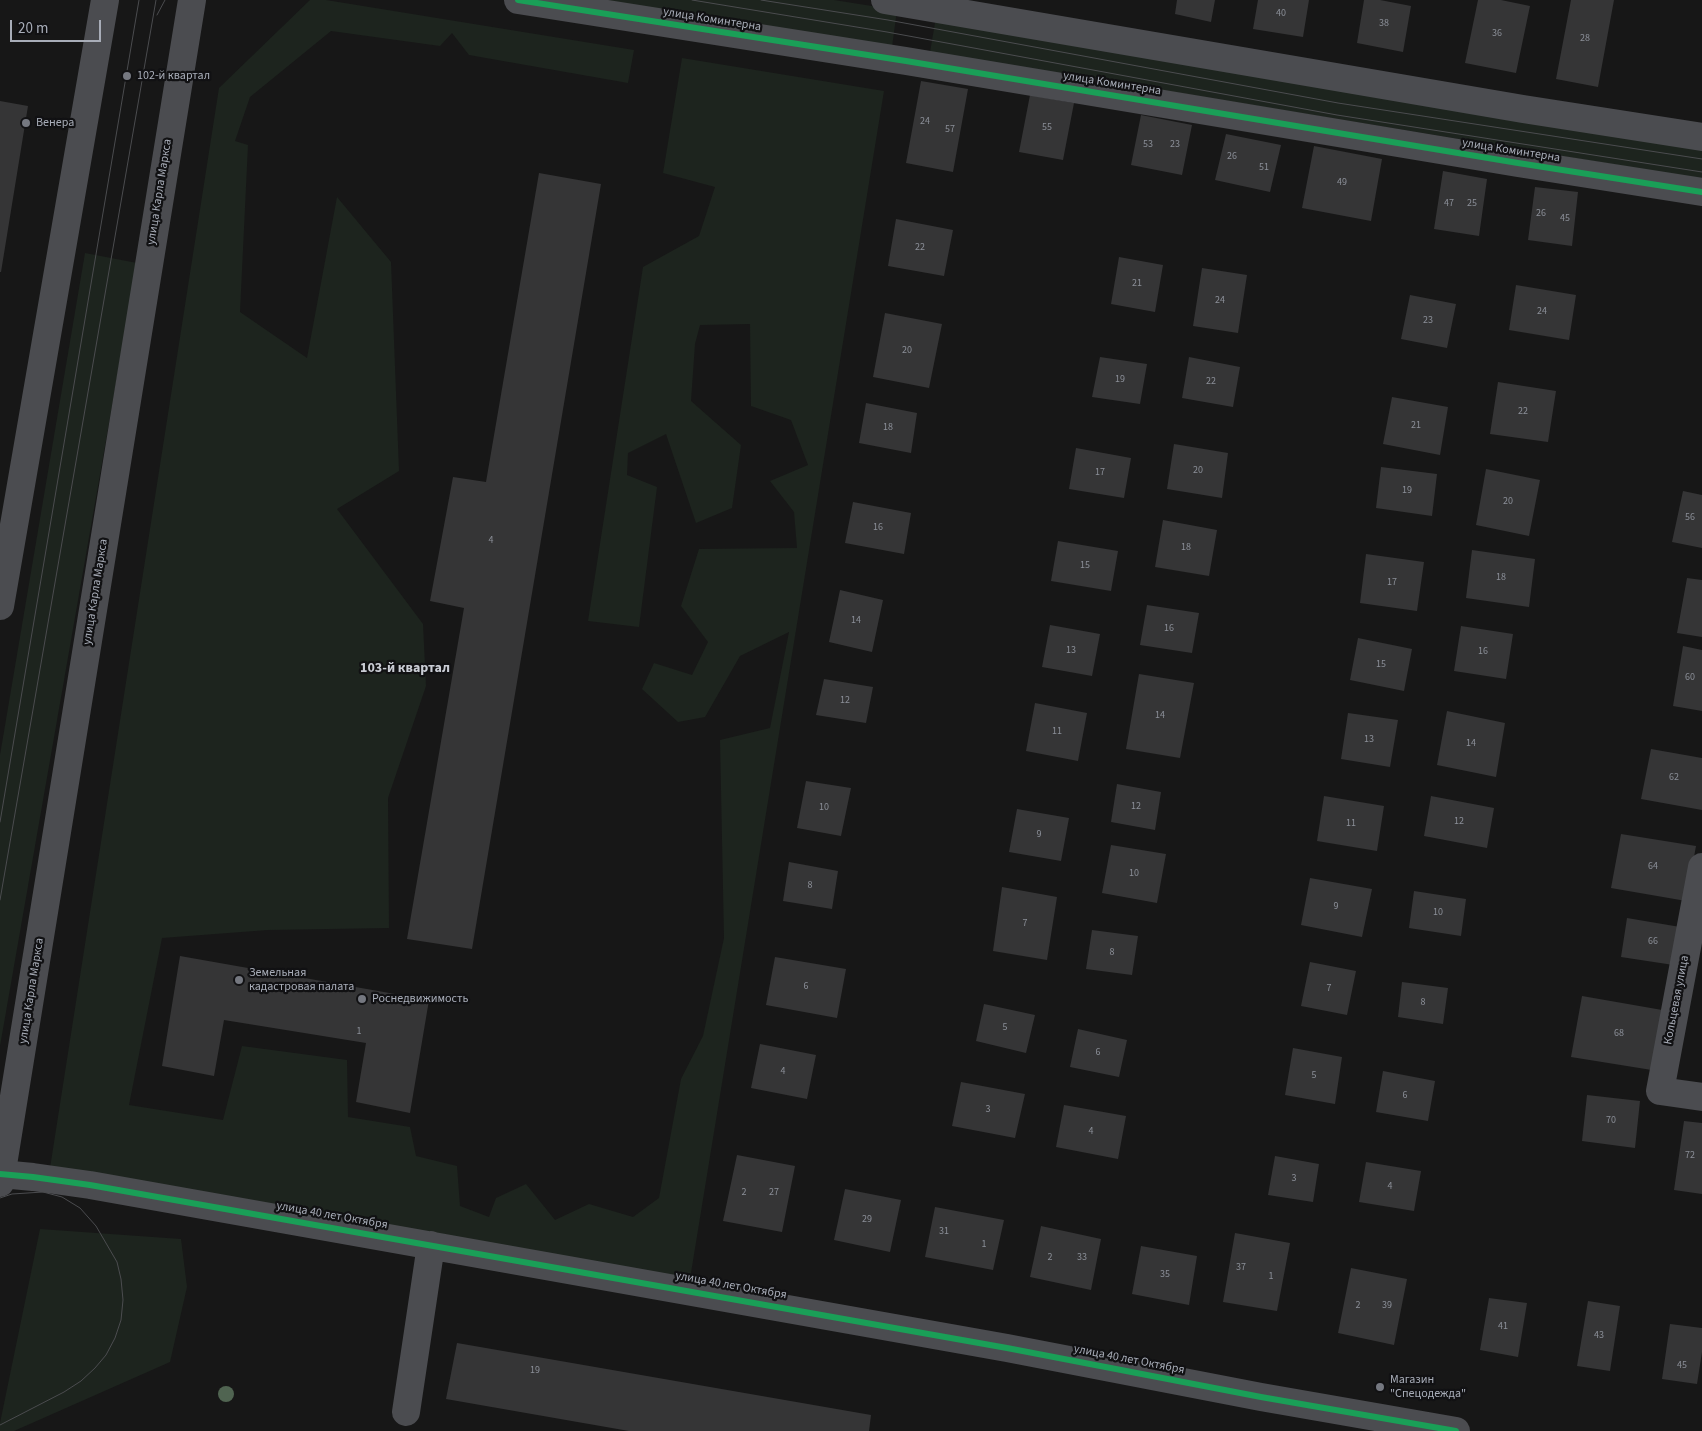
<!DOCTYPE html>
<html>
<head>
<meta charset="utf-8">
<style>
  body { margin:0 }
  #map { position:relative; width:1702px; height:1431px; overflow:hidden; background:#171717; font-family:"Source Sans 3",sans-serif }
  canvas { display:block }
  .scale { position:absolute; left:10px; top:20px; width:91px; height:22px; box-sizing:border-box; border:2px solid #a8adb8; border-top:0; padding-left:6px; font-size:15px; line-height:18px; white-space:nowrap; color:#a8adb8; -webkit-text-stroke:4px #111113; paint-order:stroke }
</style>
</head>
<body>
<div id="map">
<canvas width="1702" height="1431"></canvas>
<div class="scale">20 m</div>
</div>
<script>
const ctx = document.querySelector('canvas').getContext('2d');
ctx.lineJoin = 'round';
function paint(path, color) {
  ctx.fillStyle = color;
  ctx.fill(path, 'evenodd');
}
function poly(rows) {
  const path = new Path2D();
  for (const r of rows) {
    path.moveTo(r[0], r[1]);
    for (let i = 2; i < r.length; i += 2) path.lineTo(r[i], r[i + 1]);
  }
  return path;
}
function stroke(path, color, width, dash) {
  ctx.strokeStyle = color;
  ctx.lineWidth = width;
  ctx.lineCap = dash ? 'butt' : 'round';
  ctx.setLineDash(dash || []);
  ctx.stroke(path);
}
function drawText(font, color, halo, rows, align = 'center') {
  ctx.font = font + ' "Source Sans 3",sans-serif';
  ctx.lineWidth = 4.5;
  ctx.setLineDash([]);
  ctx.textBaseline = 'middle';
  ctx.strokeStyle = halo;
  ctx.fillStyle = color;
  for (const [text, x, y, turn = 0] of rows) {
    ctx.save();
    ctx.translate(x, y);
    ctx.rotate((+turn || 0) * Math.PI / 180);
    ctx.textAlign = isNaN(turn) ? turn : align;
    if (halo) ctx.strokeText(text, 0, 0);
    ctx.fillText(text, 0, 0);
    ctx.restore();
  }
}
const green = poly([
  [310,0,326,0,634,50,628,83,469,55,452,33,440,46,331,31,250,97,235,141,248,145,240,312,307,358,337,197,391,262,399,471,337,509,423,624,426,686,388,798,389,928,268,930,162,938,129,1105,223,1120,242,1046,347,1060,348,1117,410,1127,416,1156,457,1166,460,1206,489,1217,496,1198,526,1184,555,1220,589,1204,633,1217,659,1198,681,1079,703,1036,724,938,720,740,770,728,789,632,740,656,705,717,678,722,642,689,654,663,692,675,708,642,681,606,699,549,797,548,794,512,770,481,808,465,791,420,751,406,750,324,700,325,695,344,691,401,741,445,732,508,696,523,666,434,628,453,627,475,657,487,639,627,588,621,643,267,699,236,715,187,663,173,682,58,884,91,690,1279,50,1168,219,88],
  [600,0,834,0,897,10,892,47],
  [936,17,1702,143,1702,179,930,52],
  [85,253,137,263,0,1046,0,755],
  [40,1229,181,1239,187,1287,170,1362,14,1431,0,1431,0,1423]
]);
const building = poly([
  [1177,0,1215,0,1211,22,1175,14],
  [1258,0,1309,0,1303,37,1253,29],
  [1364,0,1380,0,1411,6,1403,52,1357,43],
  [1478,0,1501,0,1530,6,1516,73,1465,63],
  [1571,0,1614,0,1598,87,1556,79],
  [921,81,968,89,953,172,906,163],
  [1030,95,1074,103,1063,160,1019,152],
  [0,101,28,106,1,272,0,272],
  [1141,115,1192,125,1182,175,1131,165],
  [1226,134,1281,145,1270,192,1215,180],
  [1314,146,1382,159,1371,221,1302,208],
  [1443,171,1487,179,1479,236,1434,229],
  [539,173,601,184,472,949,407,939,464,608,430,601,453,477,486,482],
  [1535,187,1578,192,1572,246,1528,240],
  [896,219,953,230,944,276,888,266],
  [1119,257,1163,265,1155,312,1111,304],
  [1202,268,1247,275,1238,333,1193,326],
  [1516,285,1576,295,1569,340,1509,330],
  [1410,295,1456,304,1447,348,1401,339],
  [885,313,942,324,929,388,873,377],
  [1100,357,1147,364,1140,404,1092,397],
  [1189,357,1240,367,1233,407,1182,398],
  [1498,382,1556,391,1548,442,1490,434],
  [1392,397,1448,407,1440,455,1383,444],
  [866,403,917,413,911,453,859,443],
  [1174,444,1228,453,1222,498,1167,489],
  [1076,448,1131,458,1124,498,1069,489],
  [1381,467,1437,474,1432,516,1376,508],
  [1486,469,1540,480,1529,536,1476,525],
  [1683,491,1702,495,1702,548,1672,542],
  [853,502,911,513,904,554,845,543],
  [1163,520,1217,530,1209,576,1155,567],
  [1058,541,1118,551,1111,591,1051,581],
  [1472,550,1535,559,1529,607,1466,598],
  [1366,554,1424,562,1417,611,1360,603],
  [1687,578,1702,580,1702,637,1677,633],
  [840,590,883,600,872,652,829,642],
  [1147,605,1199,613,1192,653,1140,645],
  [1050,625,1100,634,1092,676,1042,667],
  [1461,626,1513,634,1506,679,1454,671],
  [1358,638,1412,649,1404,691,1350,680],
  [1683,646,1702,650,1702,711,1673,706],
  [1139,674,1194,683,1180,758,1126,749],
  [824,679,873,687,866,723,816,715],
  [1035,703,1087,713,1078,761,1026,751],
  [1447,711,1505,723,1496,777,1437,765],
  [1348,713,1398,720,1390,767,1341,759],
  [1651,749,1702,758,1702,810,1641,799],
  [806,781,851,788,841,836,797,828],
  [1117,784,1161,792,1155,830,1111,822],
  [1324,796,1384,806,1377,851,1317,841],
  [1431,796,1494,808,1487,848,1424,836],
  [1017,809,1069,818,1061,861,1009,852],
  [1621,834,1696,846,1686,901,1611,888],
  [1111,845,1166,854,1157,903,1102,893],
  [789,862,838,871,832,909,783,901],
  [1310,878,1372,889,1362,937,1301,925],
  [1002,887,1057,897,1047,960,993,951],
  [1414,891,1466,899,1461,936,1409,928],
  [1627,918,1686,928,1680,966,1621,957],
  [1092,930,1138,936,1132,975,1086,969],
  [180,956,429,1000,410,1113,356,1102,366,1043,224,1020,214,1076,162,1066],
  [775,957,846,969,837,1018,766,1005],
  [1310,962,1356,971,1347,1015,1301,1006],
  [1402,982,1448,988,1443,1024,1398,1017],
  [1582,996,1668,1011,1658,1071,1571,1057],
  [984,1004,1035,1015,1026,1053,976,1041],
  [1078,1029,1127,1040,1119,1077,1070,1067],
  [760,1044,816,1055,807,1099,751,1088],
  [1293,1048,1342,1057,1335,1104,1285,1095],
  [1383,1071,1435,1081,1428,1121,1376,1112],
  [961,1082,1025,1094,1015,1138,952,1126],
  [1587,1095,1640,1101,1635,1148,1582,1141],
  [1064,1105,1126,1116,1118,1159,1056,1147],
  [1684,1121,1702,1123,1702,1194,1674,1190],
  [737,1155,795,1166,782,1232,723,1221],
  [1275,1156,1319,1164,1313,1202,1268,1195],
  [1366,1162,1421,1171,1414,1211,1359,1202],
  [845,1189,901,1200,890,1252,834,1240],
  [935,1207,1004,1220,993,1270,925,1257],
  [1041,1226,1101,1239,1091,1290,1030,1277],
  [1235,1233,1290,1243,1277,1311,1223,1302],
  [1141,1246,1197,1256,1189,1305,1132,1294],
  [1351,1268,1407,1279,1394,1345,1338,1333],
  [1489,1298,1527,1303,1518,1357,1480,1350],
  [1588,1301,1620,1306,1610,1371,1577,1366],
  [1670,1324,1702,1328,1702,1352,1697,1384,1662,1379],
  [457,1343,871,1415,869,1431,629,1431,446,1399]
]);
const minor = poly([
  [518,0,906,61,1518,163,1702,192],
  [885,0,1523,109,1702,137],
  [0,606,105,0],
  [1702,867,1660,1091,1702,1097],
  [0,1174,33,1177,90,1185,1007,1348,1261,1397,1456,1431],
  [0,1183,192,0],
  [406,1412,431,1245]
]);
const tram = poly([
  [692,0,887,32,1337,115,1702,172],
  [761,0,888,20,1338,103,1702,159],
  [157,15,165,0],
  [0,822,139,0],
  [0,900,156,0],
  [0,1198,12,1194,43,1192,62,1197,80,1208,96,1226,117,1262,121,1279,123,1300,121,1320,115,1338,106,1355,95,1368,81,1381,64,1392,0,1425]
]);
const cycleway = poly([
  [518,0,906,61,1518,163,1702,192],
  [0,1174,33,1177,90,1185,1007,1348,1261,1397,1456,1431]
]);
const trees = [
  [226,1394]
];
const markers = [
  [127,76,5,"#757880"],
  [26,123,5,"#757880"],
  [239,980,5,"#757880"],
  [362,999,5,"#757880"],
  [1380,1387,5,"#757880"]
];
const numberNames = [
  ["40",1281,14],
  ["38",1384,24],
  ["36",1497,34],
  ["28",1585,39],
  ["24",925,122],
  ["55",1047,128],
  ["57",950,130],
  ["53",1148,145],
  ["23",1175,145],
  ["26",1232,157],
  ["51",1264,168],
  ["49",1342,183],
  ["47",1449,204],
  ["25",1472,204],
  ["26",1541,214],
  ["45",1565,219],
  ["22",920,248],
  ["21",1137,284],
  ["24",1220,301],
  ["24",1542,312],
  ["23",1428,321],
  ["20",907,351],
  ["19",1120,380],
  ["22",1211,382],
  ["22",1523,412],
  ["21",1416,426],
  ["18",888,428],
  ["20",1198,471],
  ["17",1100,473],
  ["19",1407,491],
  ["20",1508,502],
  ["56",1690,518],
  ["16",878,528],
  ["4",491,541],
  ["18",1186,548],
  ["15",1085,566],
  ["18",1501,578],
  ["17",1392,583],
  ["14",856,621],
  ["16",1169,629],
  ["13",1071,651],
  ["16",1483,652],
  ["15",1381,665],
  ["60",1690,678],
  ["12",845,701],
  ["14",1160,716],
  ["11",1057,732],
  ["13",1369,740],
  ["14",1471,744],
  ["62",1674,778],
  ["12",1136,807],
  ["10",824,808],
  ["12",1459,822],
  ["11",1351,824],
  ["9",1039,835],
  ["64",1653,867],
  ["10",1134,874],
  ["8",810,886],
  ["9",1336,907],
  ["10",1438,913],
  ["7",1025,924],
  ["66",1653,942],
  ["8",1112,953],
  ["6",806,987],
  ["7",1329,989],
  ["8",1423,1003],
  ["5",1005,1028],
  ["1",359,1032],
  ["68",1619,1034],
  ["6",1098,1053],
  ["4",783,1072],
  ["5",1314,1076],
  ["6",1405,1096],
  ["3",988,1110],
  ["70",1611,1121],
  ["4",1091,1132],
  ["72",1690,1156],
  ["3",1294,1179],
  ["4",1390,1187],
  ["2",744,1193],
  ["27",774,1193],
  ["29",867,1220],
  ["31",944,1232],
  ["1",984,1245],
  ["2",1050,1258],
  ["33",1082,1258],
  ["37",1241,1268],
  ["35",1165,1275],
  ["1",1271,1277],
  ["2",1358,1306],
  ["39",1387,1306],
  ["41",1503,1327],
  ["43",1599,1336],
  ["45",1682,1366],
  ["19",535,1371]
];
const streetNames = [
  ["улица Коминтерна",712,20,9],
  ["улица Коминтерна",1112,84,9],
  ["улица Коминтерна",1511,151,9],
  ["улица Карла Маркса",160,192,-81],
  ["улица Карла Маркса",96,592,-81],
  ["улица Карла Маркса",32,991,-81],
  ["Кольцевая улица",1677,1000,-79],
  ["улица 40 лет Октября",332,1216,10],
  ["улица 40 лет Октября",731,1286,10],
  ["улица 40 лет Октября",1129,1360,11]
];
const poiNames = [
  ["102-й квартал",137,76],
  ["Венера",36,123],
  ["Земельная",249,973],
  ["кадастровая палата",249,987],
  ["Роснедвижимость",372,999],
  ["Магазин",1390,1380],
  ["\"Спецодежда\"",1390,1394]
];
const neighbourhoodNames = [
  ["103-й квартал",405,669]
];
paint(green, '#1d241e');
paint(building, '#353536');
stroke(minor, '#4b4c50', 28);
stroke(tram, '#4b4c4f', 1);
stroke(cycleway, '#1a9f57', 6);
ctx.fillStyle = '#506451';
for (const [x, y] of trees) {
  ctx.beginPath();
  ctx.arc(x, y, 8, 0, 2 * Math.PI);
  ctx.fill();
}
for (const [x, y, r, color] of markers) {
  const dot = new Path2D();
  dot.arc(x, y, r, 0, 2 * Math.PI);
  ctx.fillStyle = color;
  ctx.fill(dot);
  stroke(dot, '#111113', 2);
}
drawText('10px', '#8b8f98', null, numberNames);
drawText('12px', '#a8adb8', '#111113', streetNames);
drawText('12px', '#a8adb8', '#111113', poiNames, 'left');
drawText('bold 14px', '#c9ccd4', '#111113', neighbourhoodNames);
</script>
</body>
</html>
